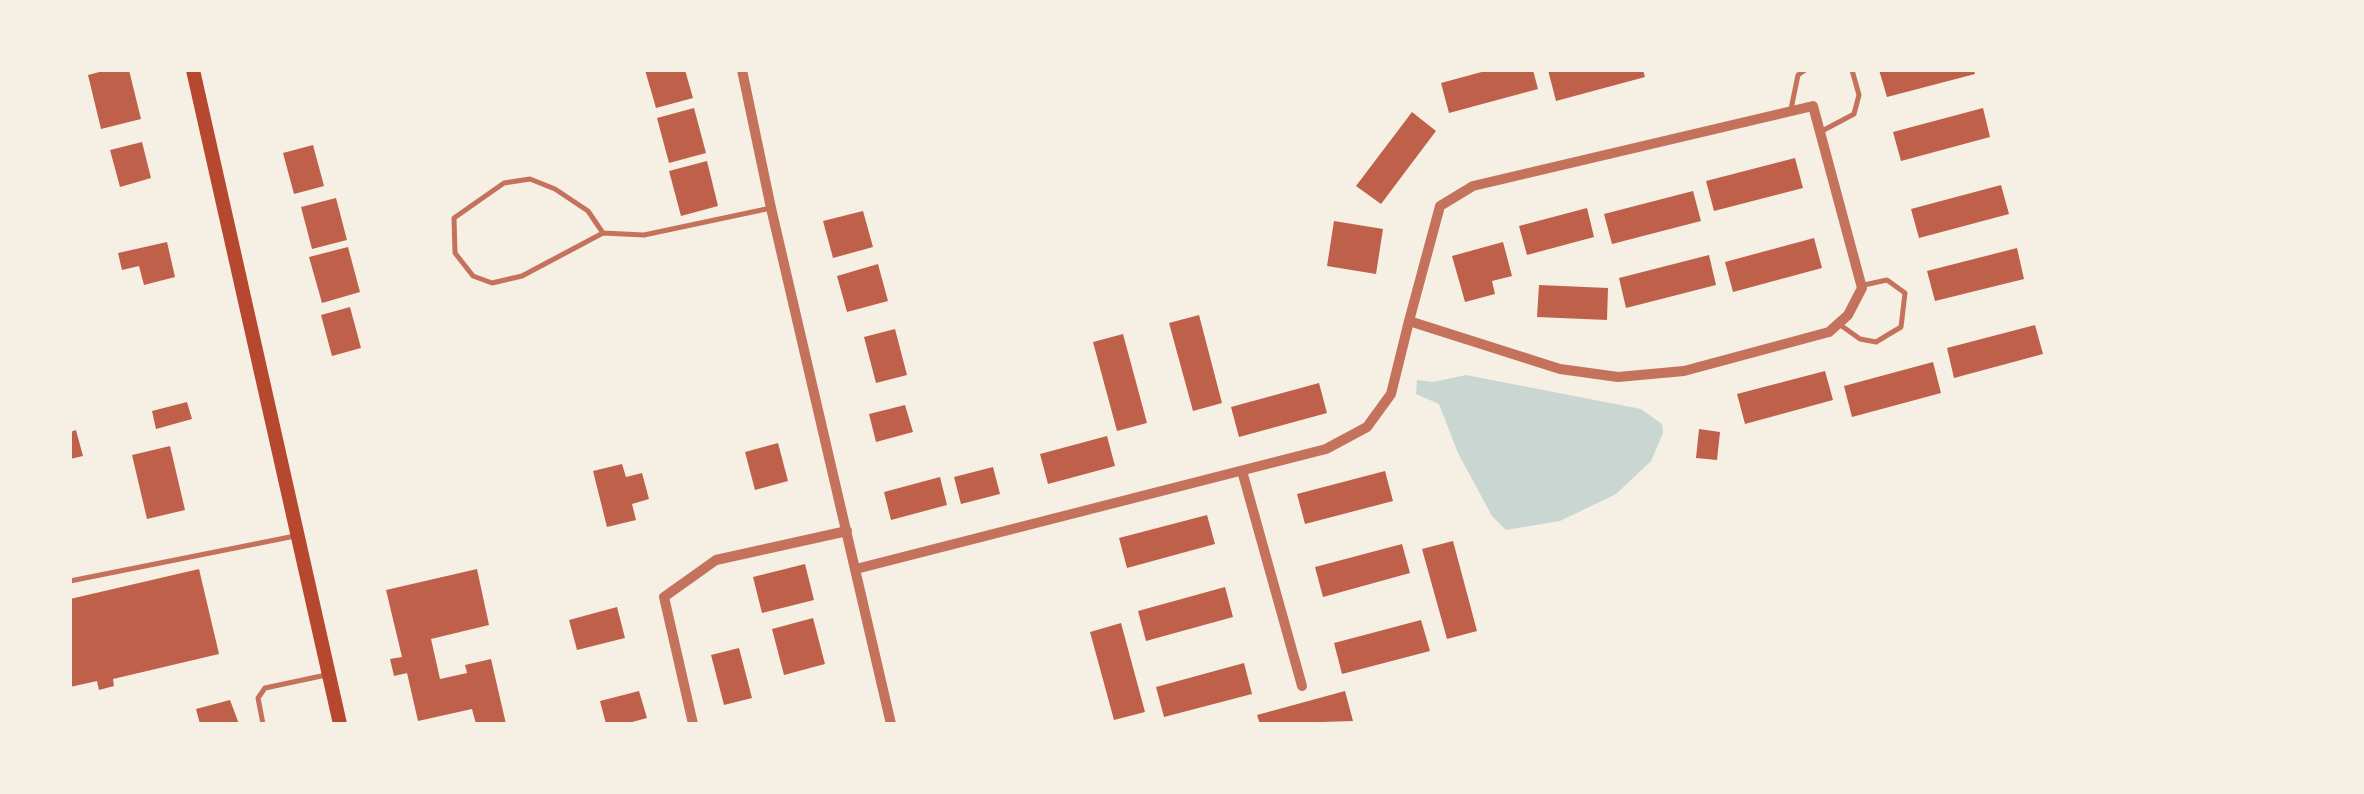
<!DOCTYPE html>
<html>
<head>
<meta charset="utf-8">
<style>
  body { margin:0 }
  #map { position:relative; width:2364px; height:794px; overflow:hidden; background:#f6efe4; font-family:"Asap Condensed",sans-serif }
  canvas { display:block }
  .frame { position:absolute; inset:0; border:72px solid #f6efe4; pointer-events:none }
</style>
</head>
<body>
<div id="map">
<canvas width="2364" height="794"></canvas>
<div class="frame"></div>
</div>
<script>
const ctx = document.querySelector('canvas').getContext('2d');
ctx.lineJoin = 'round';
function paint(path, color) {
  ctx.fillStyle = color;
  ctx.fill(path, 'evenodd');
}
function poly(rows) {
  const path = new Path2D();
  for (const r of rows) {
    path.moveTo(r[0], r[1]);
    for (let i = 2; i < r.length; i += 2) path.lineTo(r[i], r[i + 1]);
  }
  return path;
}
function stroke(path, color, width, dash) {
  ctx.strokeStyle = color;
  ctx.lineWidth = width;
  ctx.lineCap = dash ? 'butt' : 'round';
  ctx.setLineDash(dash || []);
  ctx.stroke(path);
}
const water = poly([
  [1466,375,1641,409,1662,424,1663,433,1651,461,1616,494,1560,521,1506,530,1492,516,1458,453,1439,404,1416,394,1417,380,1433,382]
]);
const building = poly([
  [107,70,129,70,141,119,101,129,88,75],
  [645,70,685,70,693,98,656,108],
  [1489,70,1533,70,1538,89,1449,113,1441,83],
  [1548,70,1643,70,1645,77,1556,101],
  [1879,70,1974,70,1975,74,1887,97],
  [694,108,706,153,669,163,657,118],
  [1983,108,1990,137,1901,161,1893,132],
  [1412,112,1436,131,1381,204,1356,186],
  [142,142,151,178,120,187,110,150],
  [313,145,324,186,294,194,283,153],
  [1795,158,1803,188,1714,211,1706,181],
  [707,161,718,206,681,216,669,171],
  [2001,185,2009,214,1919,238,1911,209],
  [1693,191,1701,221,1612,244,1604,214],
  [336,198,347,240,312,249,301,207],
  [1587,208,1594,237,1527,255,1519,226],
  [863,211,873,247,833,258,823,221],
  [1334,221,1383,229,1376,274,1327,266],
  [1814,238,1822,268,1733,292,1725,262],
  [167,242,175,277,144,285,139,266,122,270,118,253],
  [1503,242,1512,276,1492,281,1495,294,1465,302,1452,256],
  [348,247,360,292,322,303,309,257],
  [2017,248,2024,279,1935,301,1927,271],
  [1709,255,1716,285,1626,308,1619,278],
  [878,264,888,301,847,312,837,276],
  [1539,285,1608,288,1607,320,1537,317],
  [350,307,361,348,332,356,321,315],
  [1199,315,1222,403,1193,411,1169,323],
  [2035,325,2043,354,1954,378,1947,348],
  [895,329,907,375,876,383,864,337],
  [1123,334,1147,423,1117,431,1093,342],
  [1933,362,1941,393,1852,417,1844,386],
  [1825,371,1833,400,1745,424,1737,394],
  [1319,383,1327,413,1239,437,1231,407],
  [187,402,192,419,156,429,152,411],
  [905,405,913,432,876,442,869,414],
  [1699,429,1720,432,1717,460,1696,458],
  [76,430,83,456,70,459,70,432],
  [1107,436,1115,466,1048,484,1040,454],
  [778,443,788,481,755,490,745,452],
  [170,446,185,510,147,519,132,455],
  [622,464,626,477,642,473,649,499,632,504,636,520,607,527,593,471],
  [993,467,1000,494,961,504,954,477],
  [1385,471,1393,501,1305,524,1297,494],
  [940,477,947,505,891,520,884,492],
  [1207,515,1215,544,1127,568,1119,538],
  [1453,541,1477,631,1447,639,1422,549],
  [1402,544,1410,573,1323,597,1315,567],
  [805,564,814,600,762,613,753,577],
  [199,569,219,654,113,679,114,686,99,690,97,681,70,687,70,599],
  [477,569,489,625,431,639,440,679,467,673,465,665,491,659,506,724,476,724,472,709,418,721,407,673,394,676,390,659,402,657,386,590],
  [1225,587,1233,617,1146,641,1138,611],
  [617,607,625,638,577,650,569,620],
  [813,618,825,664,784,675,772,629],
  [1421,620,1430,651,1342,674,1334,643],
  [1121,623,1145,712,1114,720,1090,632],
  [739,648,752,698,724,705,711,655],
  [1244,663,1252,694,1164,717,1156,687],
  [639,691,647,718,625,724,606,724,600,701],
  [1345,691,1353,721,1260,724,1257,715],
  [230,700,239,724,200,724,196,709]
]);
const service = poly([
  [1791,109,1798,75,1805,70],
  [1822,131,1854,114,1859,95,1852,70],
  [603,233,522,276,492,283,473,276,455,253,454,218,504,183,530,179,555,189,588,211,603,233,644,235,771,208],
  [1839,324,1860,339,1876,342,1901,327,1905,293,1887,280,1864,285],
  [70,581,295,536],
  [263,724,258,698,265,688,326,675]
]);
const minor = poly([
  [742,70,771,208,891,724],
  [1242,471,1302,686],
  [856,569,1326,449,1367,427,1391,394,1409,321,1440,206,1473,186,1813,106,1862,288,1848,315,1829,332,1684,371,1618,377,1560,369,1409,321],
  [693,724,664,597,716,560,847,531]
]);
const secondary = poly([
  [193,70,340,724]
]);
paint(water, '#c9d6d2');
paint(building, '#bf614a');
stroke(service, '#c5725c', 5);
stroke(minor, '#c5725c', 10);
stroke(secondary, '#b5482f', 14);
</script>
</body>
</html>
